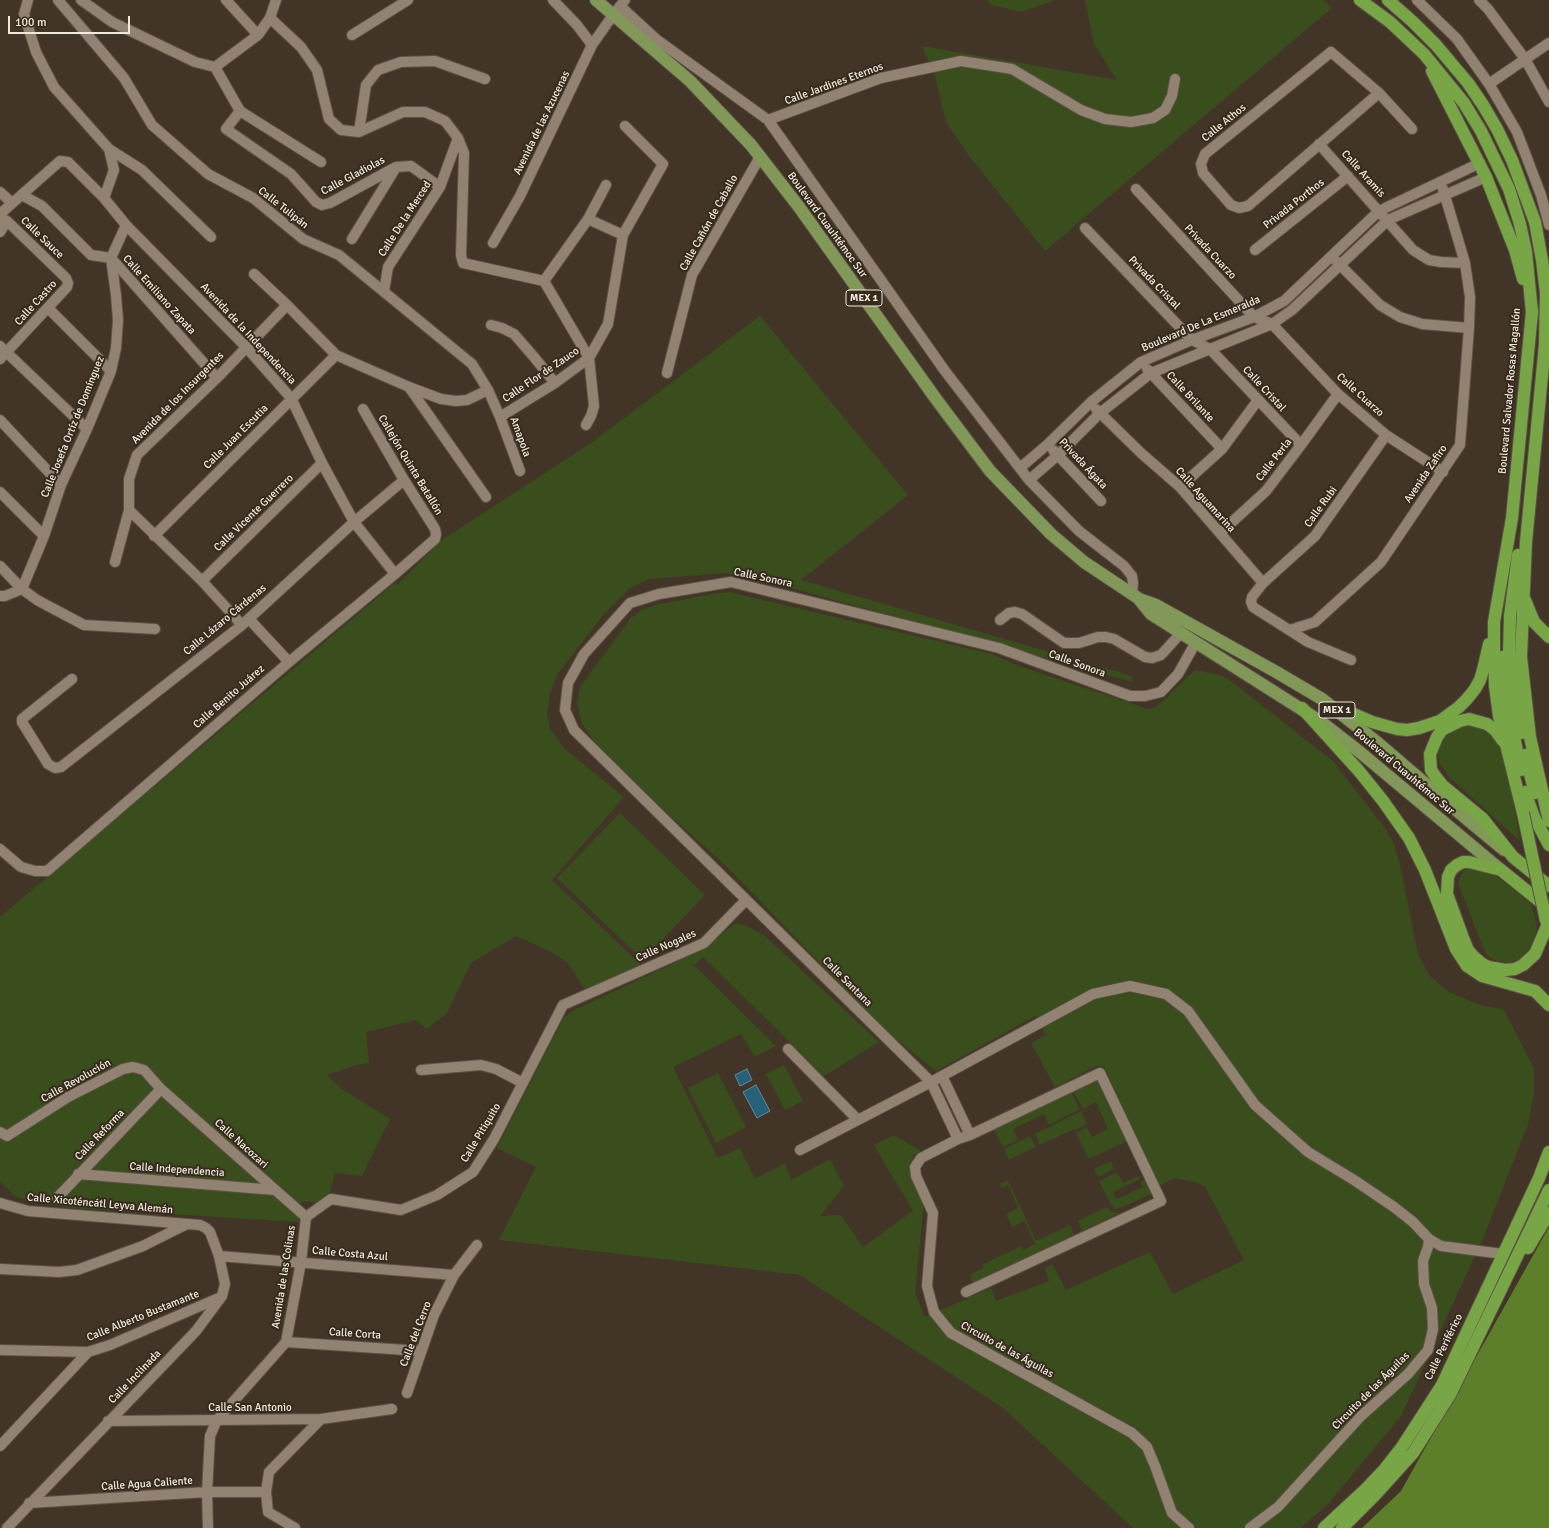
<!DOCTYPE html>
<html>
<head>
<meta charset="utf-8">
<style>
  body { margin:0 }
  #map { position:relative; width:1549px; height:1528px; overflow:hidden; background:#423527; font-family:Signika,sans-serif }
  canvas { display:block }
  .scale { position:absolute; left:8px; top:16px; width:122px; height:18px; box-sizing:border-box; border:2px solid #f1e9e0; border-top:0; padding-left:5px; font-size:12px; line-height:14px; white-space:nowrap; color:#f1e9e0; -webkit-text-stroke:3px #372b1d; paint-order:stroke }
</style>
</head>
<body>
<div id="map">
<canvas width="1549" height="1528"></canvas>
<div class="scale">100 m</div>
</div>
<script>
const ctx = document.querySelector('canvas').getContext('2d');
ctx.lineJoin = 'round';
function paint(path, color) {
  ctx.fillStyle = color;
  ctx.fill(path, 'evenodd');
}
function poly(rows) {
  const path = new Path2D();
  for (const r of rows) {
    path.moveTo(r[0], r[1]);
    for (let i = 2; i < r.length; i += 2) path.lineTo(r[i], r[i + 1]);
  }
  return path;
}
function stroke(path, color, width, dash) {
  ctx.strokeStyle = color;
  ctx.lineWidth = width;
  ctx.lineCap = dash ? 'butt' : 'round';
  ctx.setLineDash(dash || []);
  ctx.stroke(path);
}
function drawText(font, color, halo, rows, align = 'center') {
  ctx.font = font + ' Signika,sans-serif';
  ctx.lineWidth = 4;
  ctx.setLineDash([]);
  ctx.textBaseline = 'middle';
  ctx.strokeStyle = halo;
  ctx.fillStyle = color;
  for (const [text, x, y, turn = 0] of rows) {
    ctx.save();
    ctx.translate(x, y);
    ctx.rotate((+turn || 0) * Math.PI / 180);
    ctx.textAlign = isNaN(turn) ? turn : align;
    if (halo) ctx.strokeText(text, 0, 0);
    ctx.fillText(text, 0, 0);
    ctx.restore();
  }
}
const green = poly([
  [987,0,1056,0,1021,12,992,5],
  [1085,0,1323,0,1332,8,1045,251,969,156,946,122,934,73,922,46,1117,80,1094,44],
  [760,316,908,495,801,580,1132,676,1133,682,798,590,725,573,649,579,630,588,603,615,557,675,550,693,547,715,550,729,566,750,624,797,552,880,642,966,585,990,567,962,555,954,516,936,471,963,447,1013,427,1029,416,1020,366,1032,369,1063,357,1065,327,1075,342,1089,390,1119,362,1176,335,1173,329,1195,315,1203,301,1201,299,1222,71,1208,28,1201,15,1196,0,1182,0,917,396,582,397,585,442,540,591,443],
  [729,592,992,654,1019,666,1148,709,1154,708,1164,700,1195,670,1220,675,1228,679,1333,761,1382,824,1394,843,1400,865,1418,954,1429,975,1447,991,1477,1004,1504,1010,1534,1068,1534,1094,1528,1124,1484,1236,1401,1416,1329,1503,1301,1528,1133,1528,1003,1408,800,1275,499,1240,536,1167,497,1148,564,1017,576,1009,694,954,722,934,735,923,747,926,765,936,879,1042,824,1076,703,957,694,965,776,1046,755,1057,741,1034,673,1067,718,1158,740,1148,755,1179,785,1163,791,1180,830,1159,844,1186,820,1216,841,1215,863,1247,913,1211,874,1145,894,1135,921,1151,914,1155,909,1169,924,1201,915,1293,925,1317,991,1288,996,1301,1049,1281,1045,1268,1052,1264,1066,1290,1150,1252,1173,1294,1244,1260,1205,1187,1198,1183,1175,1178,1159,1186,1104,1066,1096,1066,1055,1087,1031,1043,1046,1035,1035,1016,936,1071,886,1031,725,865,655,802,597,745,582,724,577,703,580,687,631,618,642,610,655,605,712,594],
  [1470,723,1488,730,1496,740,1506,759,1520,841,1449,777,1439,762,1438,750,1443,738],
  [620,813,705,895,643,960,557,878],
  [1470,867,1487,869,1531,903,1537,927,1534,943,1530,950,1519,959,1508,963,1494,960,1487,955,1482,945,1458,883,1461,875,1465,869],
  [784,1065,803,1101,785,1110,766,1074],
  [718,1073,746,1127,716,1143,688,1088],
  [1098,1079,1127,1141,1089,1159,1076,1133,1087,1127,1092,1137,1108,1129,1096,1102,1083,1109,1073,1091],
  [1071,1092,1080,1109,1049,1125,1044,1114,1013,1129,1018,1140,1003,1147,994,1129],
  [1081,1111,1087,1124,1075,1130,1074,1129,1040,1145,1035,1134],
  [1030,1136,1036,1147,1009,1160,1004,1149],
  [1111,1161,1114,1169,1098,1177,1094,1169],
  [1117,1172,1123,1183,1139,1176,1140,1179,1113,1192,1117,1199,1143,1187,1141,1182,1145,1180,1151,1194,1118,1209,1115,1209,1111,1205,1099,1181],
  [1008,1180,1036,1241,1070,1225,1074,1235,973,1282,970,1275,983,1268,982,1265,1021,1246,1023,1250,1035,1244,1025,1221,1012,1227,1006,1214,1018,1208,1008,1185,1002,1188,1000,1184],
  [1106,1207,1112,1212,1120,1213,1082,1231,1078,1221]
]);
const forest = poly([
  [1549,1227,1549,1528,1362,1528,1401,1491]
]);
const water = poly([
  [747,1069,752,1080,740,1086,735,1075,747,1069],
  [756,1085,770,1111,757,1118,743,1092,756,1085]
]);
const minor = poly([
  [28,0,24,14,36,52,54,87,109,149,142,170,211,237],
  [58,0,124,78,152,125,208,174,253,198,303,239,339,255,472,364,488,390,500,417,520,471],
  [81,0,112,22,195,62,215,67,258,35,270,18,276,0],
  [226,0,258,35],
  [553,0,577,25,592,45],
  [1417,0,1457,39,1489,84,1517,132,1541,195,1549,225],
  [1479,0,1488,9,1525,59,1549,102],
  [620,6,656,39,768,120,945,371,1029,480,1079,531,1124,566,1132,576,1133,583,1132,594],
  [270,18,301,47,317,70,329,119,341,130,359,132,403,112,425,112,445,121,458,138,464,153,461,255,463,263,544,281,589,358,594,406,591,416,586,425],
  [352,35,408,0],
  [215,67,240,111,321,162],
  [1489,84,1549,43],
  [1379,93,1248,206,1239,208,1231,205,1203,173,1201,164,1205,154,1331,52,1379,93,1412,129],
  [240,111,226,129,291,174,316,202,322,205,330,203,396,167,411,166,440,187],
  [768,120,881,78,961,61,1012,69,1081,110,1105,119,1131,122,1153,118,1165,110,1172,96,1175,79],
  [359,132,366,85,378,70,401,62,435,61,485,79],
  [1319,144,1413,250,1429,260,1441,262,1465,263],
  [1136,189,1254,317,1272,324,1338,394,1386,435,1443,472],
  [0,192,12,203],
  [22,195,42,206,91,255,111,258,217,378],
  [104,198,114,170,109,149],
  [0,214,60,161,68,162,104,198,126,225,246,347,291,398,322,463,354,522,395,574],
  [0,217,7,221,66,278,68,283,67,287,0,359],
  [588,219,623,235],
  [1085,228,1192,340,1210,349,1301,445],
  [0,232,7,221],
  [352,239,395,169],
  [493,243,520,196,592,45,613,15,625,0],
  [1255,250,1348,176],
  [1336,261,1380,305,1400,317,1422,324,1469,328],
  [254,274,287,305,336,355,409,387,441,399,456,401,467,400,488,390],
  [544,281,588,219,606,185],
  [384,292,388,267,440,187,458,138],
  [48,308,111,371],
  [491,325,502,328,514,334,534,357,555,383],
  [0,346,87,429],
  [1147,369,1222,449],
  [667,373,692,275,760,157],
  [409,387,486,497],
  [1096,409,1141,453,1180,487,1263,583],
  [500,417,555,383,589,358,608,324,623,235,663,164,625,126],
  [0,420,61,485],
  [1053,450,1101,501],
  [1020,468,1048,444,1091,402,1141,362,1192,340,1254,317,1284,301,1379,211,1480,163],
  [1029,480,1057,456,1100,413,1151,373,1272,324,1292,310,1388,220,1486,177],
  [1180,487,1222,449,1258,400],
  [0,492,44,536],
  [1220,533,1266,491,1301,445,1338,394],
  [154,536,336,355],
  [115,562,129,510],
  [0,566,22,589,37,600,84,625,155,629],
  [202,581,322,463],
  [22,589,44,536,61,485,87,429,111,371,116,348,118,320,116,295,111,258,126,225],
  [0,596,5,596,22,589],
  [249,619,289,662],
  [1000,620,1009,613,1015,612,1022,614,1064,643,1079,643,1098,637,1106,637,1114,639,1145,657,1152,658,1161,655,1181,633],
  [242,625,202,581,129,510,129,479,137,455,217,378,287,305],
  [1290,630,1315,622,1381,562,1460,445,1469,328,1470,297,1465,263,1443,189],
  [1351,660,1308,642,1253,607,1251,602,1252,597,1263,583,1315,536,1386,435],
  [72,679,22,719,22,722,48,764,55,768,61,767,242,625,354,522,404,480],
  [0,849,21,867,35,871,47,871,289,662,395,574,435,539,436,534,435,529,404,480,363,409],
  [788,1049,858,1120],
  [421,1070,481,1065,496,1069,523,1083],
  [942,1076,970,1135],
  [0,1132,7,1136,68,1097,123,1069,133,1067,144,1070,161,1089,306,1217],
  [958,1139,931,1082,574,730,565,710,568,683,584,654,630,603,659,594,731,582,999,648,1130,696,1145,696,1161,692,1178,674,1196,642],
  [800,1150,931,1082,1093,994,1130,986,1166,994,1188,1011,1255,1105,1308,1152,1354,1180,1394,1207,1413,1222,1429,1239,1441,1246,1503,1254],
  [78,1174,275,1190],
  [56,1199,161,1089],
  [0,1203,28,1211,200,1225,206,1228,210,1232,219,1256,225,1284,222,1296,196,1331,7,1528],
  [306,1217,331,1199,401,1210,437,1195,473,1172,494,1139,563,1005,704,943,746,900],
  [219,1256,454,1275],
  [0,1269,59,1272,77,1270,143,1246,187,1224],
  [966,1292,1161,1201,1100,1073,970,1135,958,1139,921,1158,915,1167,916,1176,933,1213,927,1286,934,1312,951,1333,1132,1433,1147,1447,1155,1466,1172,1513,1189,1528],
  [286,1342,421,1351],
  [0,1350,88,1352,110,1345,221,1297],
  [407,1393,434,1315,454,1275,477,1245],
  [108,1421,321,1419,392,1409],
  [0,1446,88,1352],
  [29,1503,207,1492,266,1492],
  [208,1528,207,1492,210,1436,217,1420,286,1342,301,1262,306,1217],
  [295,1528,268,1512,266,1492,269,1472,321,1419],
  [1250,1528,1278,1507,1361,1416,1408,1374,1428,1350,1433,1329,1432,1308,1424,1284,1423,1261,1428,1247,1429,1239]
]);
const major = poly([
  [596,0,690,81,751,145,799,207,936,399,990,471,1051,534,1084,562,1138,598,1151,614,1320,721,1361,753,1501,870],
  [1139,599,1156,605,1278,673,1322,699,1378,743,1469,821,1504,850]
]);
const highway = poly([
  [1360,0,1390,22,1424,54,1464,103,1481,131,1509,189,1520,224,1526,252,1532,312,1512,518,1494,622,1494,652,1495,686,1499,716,1523,813],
  [1388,0,1413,22,1436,45,1468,83,1483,105,1497,129,1512,160,1535,222,1542,260,1546,293,1545,344,1526,542,1521,657,1530,737,1549,821],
  [1432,71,1486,177,1515,250,1523,279],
  [1518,555,1510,616,1509,655,1513,689,1521,733],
  [1525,600,1534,622,1549,637],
  [1502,657,1507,704,1521,770],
  [1302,708,1359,771,1383,801,1409,838,1425,870,1456,949,1467,966,1482,976,1535,991,1549,1005],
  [1339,711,1349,712,1372,722,1397,729,1407,730,1419,728,1440,721,1459,707,1467,699,1475,689,1480,680,1483,670,1489,644],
  [1503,741,1495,730,1487,724,1469,719,1460,721,1442,730,1437,737,1430,754,1431,770,1435,776,1443,786,1483,819,1513,857,1549,886],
  [1525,755,1535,793],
  [1525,792,1534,817,1549,845],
  [1547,926,1535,954,1523,965,1515,969,1506,970,1488,967,1481,963,1473,956,1468,950,1463,938,1447,894,1448,877,1451,870,1457,865,1463,862,1469,862,1501,870,1547,907],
  [1528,1248,1549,1213],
  [1324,1528,1365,1490,1384,1470,1402,1447,1442,1385,1539,1178,1549,1152],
  [1342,1528,1375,1495,1413,1453,1451,1393,1549,1190]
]);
const highwayBridge = poly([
  [1523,813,1546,921]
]);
const shields = [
  [864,298,36],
  [1337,710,36]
];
const shieldNames = [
  ["MEX 1",864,298],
  ["MEX 1",1337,710]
];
const streetNames = [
  ["Calle Jardines Eternos",834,84,-20],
  ["Avenida de las Azucenas",542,123,-64],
  ["Calle Athos",1224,123,-39],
  ["Calle Aramis",1363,174,48],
  ["Calle Gladiolas",353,176,-28],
  ["Privada Porthos",1294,204,-38],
  ["Calle Tulipán",283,208,38],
  ["Calle De la Merced",405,219,-57],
  ["Calle Cañón de Caballo",709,223,-61],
  ["Boulevard Cuauhtémoc Sur",827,225,54],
  ["Calle Sauce",42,238,44],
  ["Privada Cuarzo",1210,252,47],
  ["Privada Cristal",1154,283,46],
  ["Calle Emiliano Zapata",159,295,48],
  ["Calle Castro",36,303,-48],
  ["Boulevard De La Esmeralda",1201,324,-23],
  ["Avenida de la Independencia",248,334,47],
  ["Calle Flor de Zauco",541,375,-34],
  ["Calle Cristal",1264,389,47],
  ["Boulevard Salvador Rosas Magallón",1510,391,-85],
  ["Calle Cuarzo",1360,395,42],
  ["Calle Brilante",1190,397,47],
  ["Avenida de los Insurgentes",178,398,-45],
  ["Calle Josefa Ortíz de Domínguez",73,427,-68],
  ["Calle Juan Escutia",236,437,-45],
  ["Amapola",520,437,70],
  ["Calle Perla",1274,460,-52],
  ["Privada Ágata",1083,464,47],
  ["Callejón Quinta Batallón",410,465,59],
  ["Avenida Zafiro",1426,474,-56],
  ["Calle Aguamarina",1205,500,48],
  ["Calle Rubi",1321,507,-54],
  ["Calle Vicente Guerrero",254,513,-44],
  ["Calle Sonora",763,578,12],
  ["Calle Lázaro Cárdenas",225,620,-40],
  ["Calle Sonora",1077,664,20],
  ["Calle Benito Juárez",229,697,-41],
  ["Boulevard Cuauhtémoc Sur",1404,772,40],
  ["Calle Nogales",666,946,-24],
  ["Calle Santana",847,982,45],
  ["Calle Revolución",76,1081,-29],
  ["Calle Pitiquito",481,1133,-59],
  ["Calle Reforma",100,1135,-46],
  ["Calle Nacozari",241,1144,42],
  ["Calle Independencia",177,1170,4],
  ["Calle Xicoténcátl Leyva Alemán",100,1204,5],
  ["Calle Costa Azul",350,1254,5],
  ["Avenida de las Colinas",284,1277,-81],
  ["Calle Alberto Bustamante",143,1316,-22],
  ["Calle Corta",355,1334,4],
  ["Calle del Cerro",416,1334,-69],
  ["Calle Periférico",1444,1347,-64],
  ["Circuito de las Águilas",1007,1350,29],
  ["Calle Inclinada",135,1377,-46],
  ["Circuito de las Águilas",1371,1391,-45],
  ["Calle San Antonio",250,1408],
  ["Calle Agua Caliente",147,1484,-4]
];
paint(green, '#3a4d1d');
paint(forest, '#5e7f29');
paint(water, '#276079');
stroke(water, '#648998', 1);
stroke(minor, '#5c5145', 12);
stroke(major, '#5c5145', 14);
stroke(highway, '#5c5145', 14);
stroke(minor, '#918272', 10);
stroke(major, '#829858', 12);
stroke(highway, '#78a646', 12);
stroke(highwayBridge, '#5c5145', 14, []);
stroke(highwayBridge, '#78a646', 12);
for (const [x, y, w] of shields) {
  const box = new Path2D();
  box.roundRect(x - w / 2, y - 8, w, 16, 3);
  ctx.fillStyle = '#372b1d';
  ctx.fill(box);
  stroke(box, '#f1e9e0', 1);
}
drawText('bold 10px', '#f1e9e0', null, shieldNames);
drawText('11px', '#f1e9e0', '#372b1d', streetNames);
</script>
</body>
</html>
